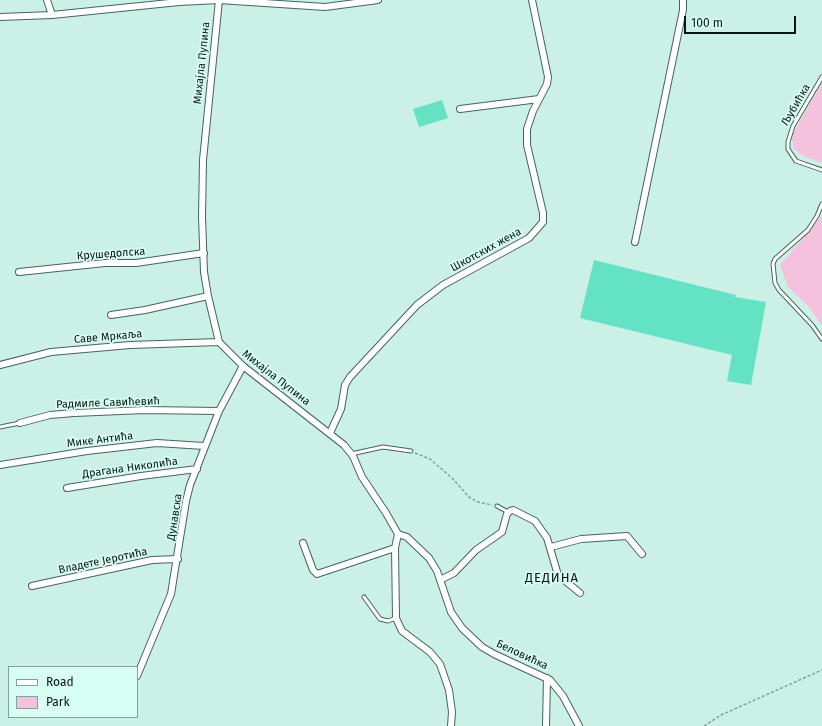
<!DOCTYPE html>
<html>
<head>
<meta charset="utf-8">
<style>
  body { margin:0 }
  #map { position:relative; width:822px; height:726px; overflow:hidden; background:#cbf0e5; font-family:"Fira Sans",sans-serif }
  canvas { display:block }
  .legend { position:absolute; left:8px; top:666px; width:130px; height:52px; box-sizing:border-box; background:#d8fdf2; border:1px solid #85a098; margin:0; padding:5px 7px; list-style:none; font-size:12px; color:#081512 }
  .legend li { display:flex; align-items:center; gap:8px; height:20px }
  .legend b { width:20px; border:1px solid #85a098 }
  .scale { position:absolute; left:684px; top:16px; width:112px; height:18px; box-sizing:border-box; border:2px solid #081512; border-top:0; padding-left:5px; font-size:12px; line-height:14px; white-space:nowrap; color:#081512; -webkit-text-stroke:3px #d8fdf2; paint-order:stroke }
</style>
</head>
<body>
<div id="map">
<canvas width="822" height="726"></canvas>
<ul class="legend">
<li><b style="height:5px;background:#fff"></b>Road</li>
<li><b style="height:11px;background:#f5c2de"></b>Park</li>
</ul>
<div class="scale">100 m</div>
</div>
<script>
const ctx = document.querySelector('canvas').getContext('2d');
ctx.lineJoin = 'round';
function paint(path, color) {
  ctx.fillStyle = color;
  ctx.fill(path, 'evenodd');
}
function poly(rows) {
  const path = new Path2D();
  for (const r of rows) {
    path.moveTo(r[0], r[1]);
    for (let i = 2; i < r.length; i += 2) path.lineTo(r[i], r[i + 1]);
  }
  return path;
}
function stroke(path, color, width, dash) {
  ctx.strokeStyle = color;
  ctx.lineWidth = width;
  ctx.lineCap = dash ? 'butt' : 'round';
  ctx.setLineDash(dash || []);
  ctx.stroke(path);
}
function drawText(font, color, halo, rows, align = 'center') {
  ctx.font = font + ' "Fira Sans",sans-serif';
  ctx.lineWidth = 3.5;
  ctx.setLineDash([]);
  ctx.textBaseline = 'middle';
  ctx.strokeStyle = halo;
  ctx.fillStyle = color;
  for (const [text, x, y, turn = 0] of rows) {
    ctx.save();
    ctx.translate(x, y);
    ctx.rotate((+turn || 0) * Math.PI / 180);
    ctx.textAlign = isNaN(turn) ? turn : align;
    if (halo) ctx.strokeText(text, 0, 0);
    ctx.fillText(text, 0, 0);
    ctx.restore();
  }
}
const green = poly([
  [822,83,822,162,819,162,803,156,794,149,792,135],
  [822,216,822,326,809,307,788,287,780,265]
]);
const building = poly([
  [442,100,448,118,419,127,413,109],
  [594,260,736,295,735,297,766,302,751,385,727,381,732,355,580,318]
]);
const path = poly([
  [415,453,430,459,452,478,469,497,478,502,492,505],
  [704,726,721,715,822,670]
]);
const service = poly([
  [822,77,793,126,788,142,788,149,796,161,822,170],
  [822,204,817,216,808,230,775,259,773,264,775,283,779,290,812,325,822,339],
  [0,427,20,423],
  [351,454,383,447,411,451],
  [497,506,508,512],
  [364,597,380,619,388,621,396,618]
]);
const minor = poly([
  [47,0,52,15],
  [219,0,203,160,202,217,204,272,208,296,219,342,243,366,344,445,353,456,362,477,386,513,398,534,395,548,396,618,402,631,430,652,440,664,449,690,452,712,451,726],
  [0,17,52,15,179,2,219,0,325,7,378,0],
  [460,109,539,99],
  [635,242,683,10,683,0],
  [19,272,105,263,136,263,204,253],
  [111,315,145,310,208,296],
  [0,365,51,352,130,345,219,342],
  [20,423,50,415,74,413,145,410,219,411],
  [330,433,341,409,345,385,350,377,417,305,443,285,529,238,543,222,543,213,527,145,527,129,533,111,547,84,548,77,532,0],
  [0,465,87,451,157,443,204,446],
  [67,488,141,476,197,469],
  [398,534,407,537,429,558,437,571,451,612,462,628,482,647,494,654,550,680,563,696,579,726],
  [303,543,313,570,317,574,395,548],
  [551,547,581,539,627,536,642,554],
  [440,580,454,573,476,550,502,532,507,514,510,511,513,510,535,521,547,538,558,575,580,593],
  [32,586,152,560,178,559],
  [137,676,171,594,186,501,190,485,219,411,243,366],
  [546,726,547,678]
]);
const streetNames = [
  ["Михајла Пупина",202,63,-84],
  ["Љубићка",796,105,-60],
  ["Шкотских жена",486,250,-29],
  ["Крушедолска",111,254,-4],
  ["Саве Мркаља",108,337,-5],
  ["Михајла Пупина",276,378,38],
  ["Радмиле Савићевић",108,403,-2],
  ["Мике Антића",100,440,-7],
  ["Драгана Николића",130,468,-8],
  ["Дунавска",175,517,-81],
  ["Владете Јеротића",103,561,-12],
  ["Беловићка",522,655,25]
];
const quarterNames = [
  ["ДЕДИНА",552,578]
];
paint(green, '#f5c2de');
paint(building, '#64e2c4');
stroke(service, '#44655c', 5);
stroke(minor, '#44655c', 8);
stroke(path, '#83a097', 1.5, [3, 2]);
stroke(service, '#fff', 3);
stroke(minor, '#fff', 6);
drawText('11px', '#081512', '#d8fdf2', streetNames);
ctx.letterSpacing = '1px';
drawText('13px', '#081512', '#d8fdf2', quarterNames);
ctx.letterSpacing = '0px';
</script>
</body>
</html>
